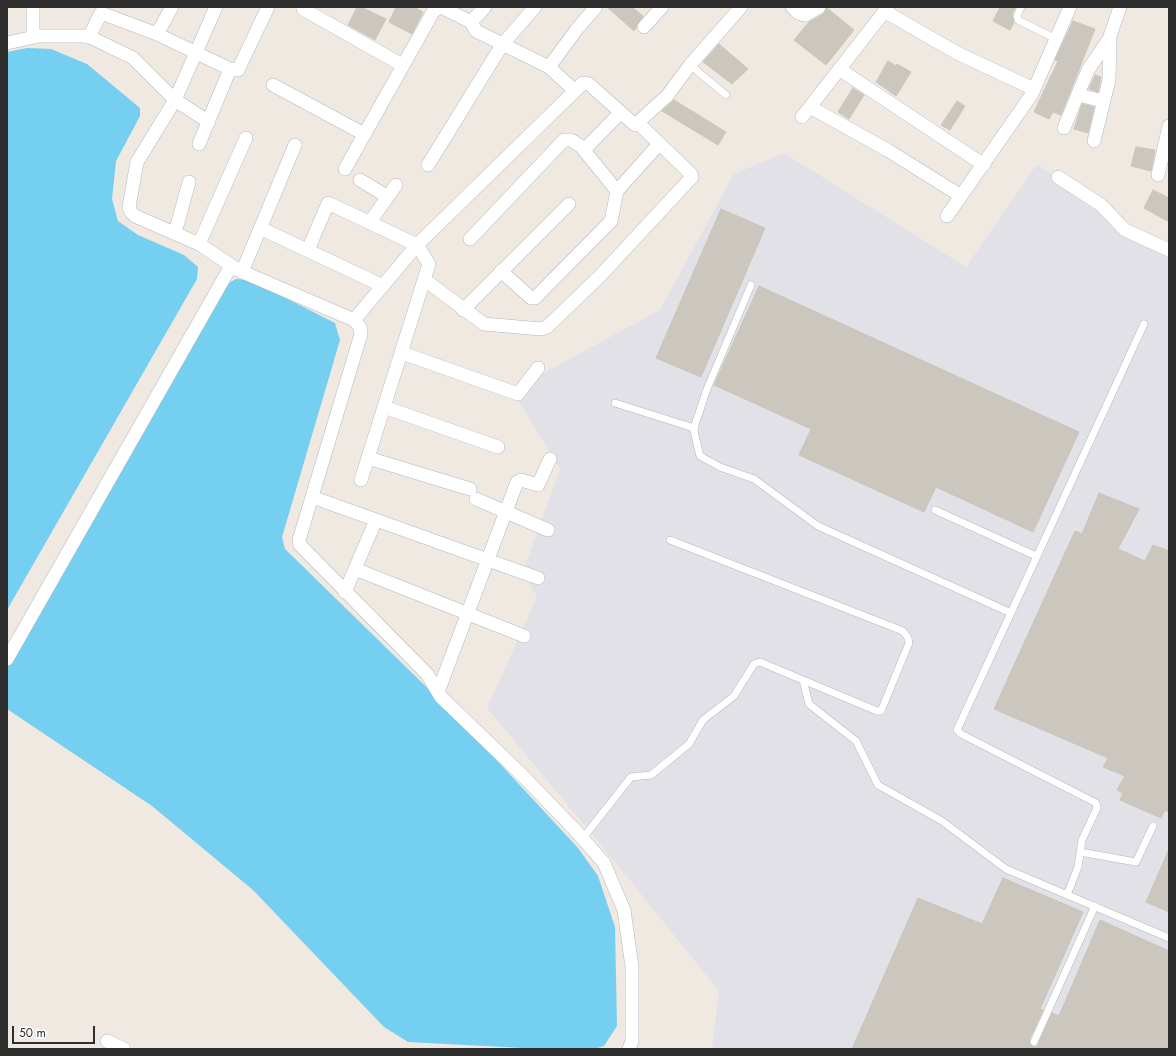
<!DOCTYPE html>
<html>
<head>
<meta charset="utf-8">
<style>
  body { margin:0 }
  #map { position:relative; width:1176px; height:1056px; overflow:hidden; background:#efe9e1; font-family:Jost,sans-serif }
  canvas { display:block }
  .frame { position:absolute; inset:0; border:8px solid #2e2e2e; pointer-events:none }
  .scale { position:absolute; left:12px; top:1026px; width:83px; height:18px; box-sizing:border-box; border:2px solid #2e2e2e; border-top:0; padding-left:5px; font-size:12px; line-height:14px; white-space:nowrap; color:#2e2e2e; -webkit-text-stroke:3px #fff; paint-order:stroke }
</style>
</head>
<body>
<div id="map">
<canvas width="1176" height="1056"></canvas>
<div class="frame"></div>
<div class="scale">50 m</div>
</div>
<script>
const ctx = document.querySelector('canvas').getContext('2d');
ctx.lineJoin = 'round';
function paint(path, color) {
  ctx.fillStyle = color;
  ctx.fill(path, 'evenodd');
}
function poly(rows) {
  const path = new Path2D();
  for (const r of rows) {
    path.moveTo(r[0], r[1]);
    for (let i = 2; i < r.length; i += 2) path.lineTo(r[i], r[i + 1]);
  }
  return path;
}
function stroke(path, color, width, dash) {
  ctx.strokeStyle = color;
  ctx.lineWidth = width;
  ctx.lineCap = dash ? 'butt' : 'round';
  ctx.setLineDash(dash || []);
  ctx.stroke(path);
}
const industrial = poly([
  [784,153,966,267,1037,164,1142,240,1169,251,1169,1049,712,1049,719,991,616,863,487,708,537,597,523,572,560,469,512,390,660,310,734,174]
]);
const water = poly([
  [27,48,51,49,87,64,140,108,140,116,116,161,112,199,118,221,138,235,184,255,198,267,197,279,7,610,7,52],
  [236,279,250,280,335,323,340,340,282,537,285,549,453,713,578,848,598,876,615,927,617,1026,604,1046,594,1049,543,1049,408,1042,384,1027,253,890,152,806,7,709,7,664,227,284]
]);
const building = poly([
  [357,7,361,7,386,19,375,40,348,25,357,7],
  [396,7,414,7,423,12,412,34,389,22,396,7],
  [607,7,632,7,643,16,634,31,607,7],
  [1000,7,1016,7,1012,14,1014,22,1010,30,993,21,1000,7],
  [827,8,854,30,826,65,794,40,809,22,823,14,827,8],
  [1073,21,1095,29,1061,115,1053,112,1049,119,1034,112,1058,61,1055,60,1073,21],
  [719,44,748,69,732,84,703,62,719,44],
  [888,61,896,66,897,64,911,72,896,96,876,82,888,61],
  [1095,75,1101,77,1098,92,1089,89,1095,75],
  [853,88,864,95,849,119,838,112,853,88],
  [674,100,726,132,718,145,662,111,674,100],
  [957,101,965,106,950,130,941,125,957,101],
  [1082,104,1094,107,1088,133,1074,129,1082,104],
  [1136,147,1155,150,1151,171,1131,166,1136,147],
  [1153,190,1169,198,1169,222,1144,208,1153,190],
  [721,209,765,228,701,377,656,358,721,209],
  [759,286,1079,432,1033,532,936,487,924,512,799,455,811,429,714,385,759,286],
  [1099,493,1139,509,1118,549,1145,561,1153,545,1169,551,1169,812,1165,810,1161,818,1120,800,1123,793,1117,790,1125,776,1103,767,1108,758,994,709,1075,531,1082,534,1099,493],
  [1169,849,1169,912,1146,902,1169,849],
  [1003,878,1083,912,1040,1009,1043,1010,1029,1040,1030,1045,1034,1047,1038,1044,1052,1013,1059,1016,1100,920,1169,951,1169,1049,852,1049,918,898,982,924,1003,878]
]);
const service = poly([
  [1021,7,1017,16,1018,20,1056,39],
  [690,65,726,95],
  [751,285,707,389,695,425,694,431,700,456,720,467,754,479,818,526,1011,613],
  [615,403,694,428],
  [935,510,1036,556],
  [670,540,903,631,908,638,909,643,881,711,877,711,803,680],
  [583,838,631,777,651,775,689,744,703,720,734,696,754,664,760,662,803,680,809,704,856,741,878,785,942,821,1006,869,1169,938],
  [1080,852,1136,862,1153,826],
  [1067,895,1078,867,1082,840,1097,808,1096,803,961,734,957,730,1144,324],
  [1034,1042,1095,906]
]);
const minor = poly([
  [33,7,33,36],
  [216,7,175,100,137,162,129,207,131,212,135,216,199,244,238,270,354,320,360,327,361,334,299,540,300,545,427,674,441,697,522,775,576,831,604,863,624,910,632,967,632,1041,629,1049],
  [441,7,471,22],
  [485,7,471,22,476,31,549,67,575,91],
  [792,7,798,13,805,15,819,7],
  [303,9,402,65],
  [884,11,957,53,1034,89],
  [644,27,662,7],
  [157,34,230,69,238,70,268,7],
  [89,37,101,13,157,34,172,7],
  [7,43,39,36,84,36,92,38,133,58,175,100,209,122],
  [549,67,577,29,596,7],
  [839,69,984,165],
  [273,85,364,134],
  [1078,95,1103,101],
  [810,107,889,151,961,196],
  [802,117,888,7],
  [1064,128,1088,70,1109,39],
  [1094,141,1109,80,1110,36,1120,7],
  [199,144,230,69],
  [583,149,617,191],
  [428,165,502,45,535,7],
  [345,169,433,12,439,7],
  [1158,175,1169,126],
  [1058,177,1101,205,1125,230,1169,250],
  [360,180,388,197],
  [947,216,1032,94,1070,7],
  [370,222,396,185],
  [260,228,383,286],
  [175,233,189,182],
  [470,239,564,140,571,140,585,149,620,113],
  [199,244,246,138],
  [308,250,328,203,417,245,429,264,361,480],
  [501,271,531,298,535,298,611,221,617,191,659,144],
  [242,272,295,145],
  [425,280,484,324,541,329,547,327,599,277,692,177,691,174,638,123],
  [463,310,569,204],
  [354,320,417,245,583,83,589,84,635,125,667,96,690,65,741,7],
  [402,353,518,394,538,368],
  [384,407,498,447],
  [368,458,470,489],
  [312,497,538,578],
  [476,499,548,530],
  [355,569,524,636],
  [345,592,376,520],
  [7,659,231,266],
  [438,692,517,482,521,480,538,485,550,459],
  [107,1041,124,1049]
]);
paint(industrial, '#e3e1e8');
paint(water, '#75cff0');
paint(building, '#cbc7bf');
stroke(building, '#cbc5ba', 1);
stroke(service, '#b4b7c1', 8);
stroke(minor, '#b4b7c1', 14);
stroke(service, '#fff', 7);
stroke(minor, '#fff', 13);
</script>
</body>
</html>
